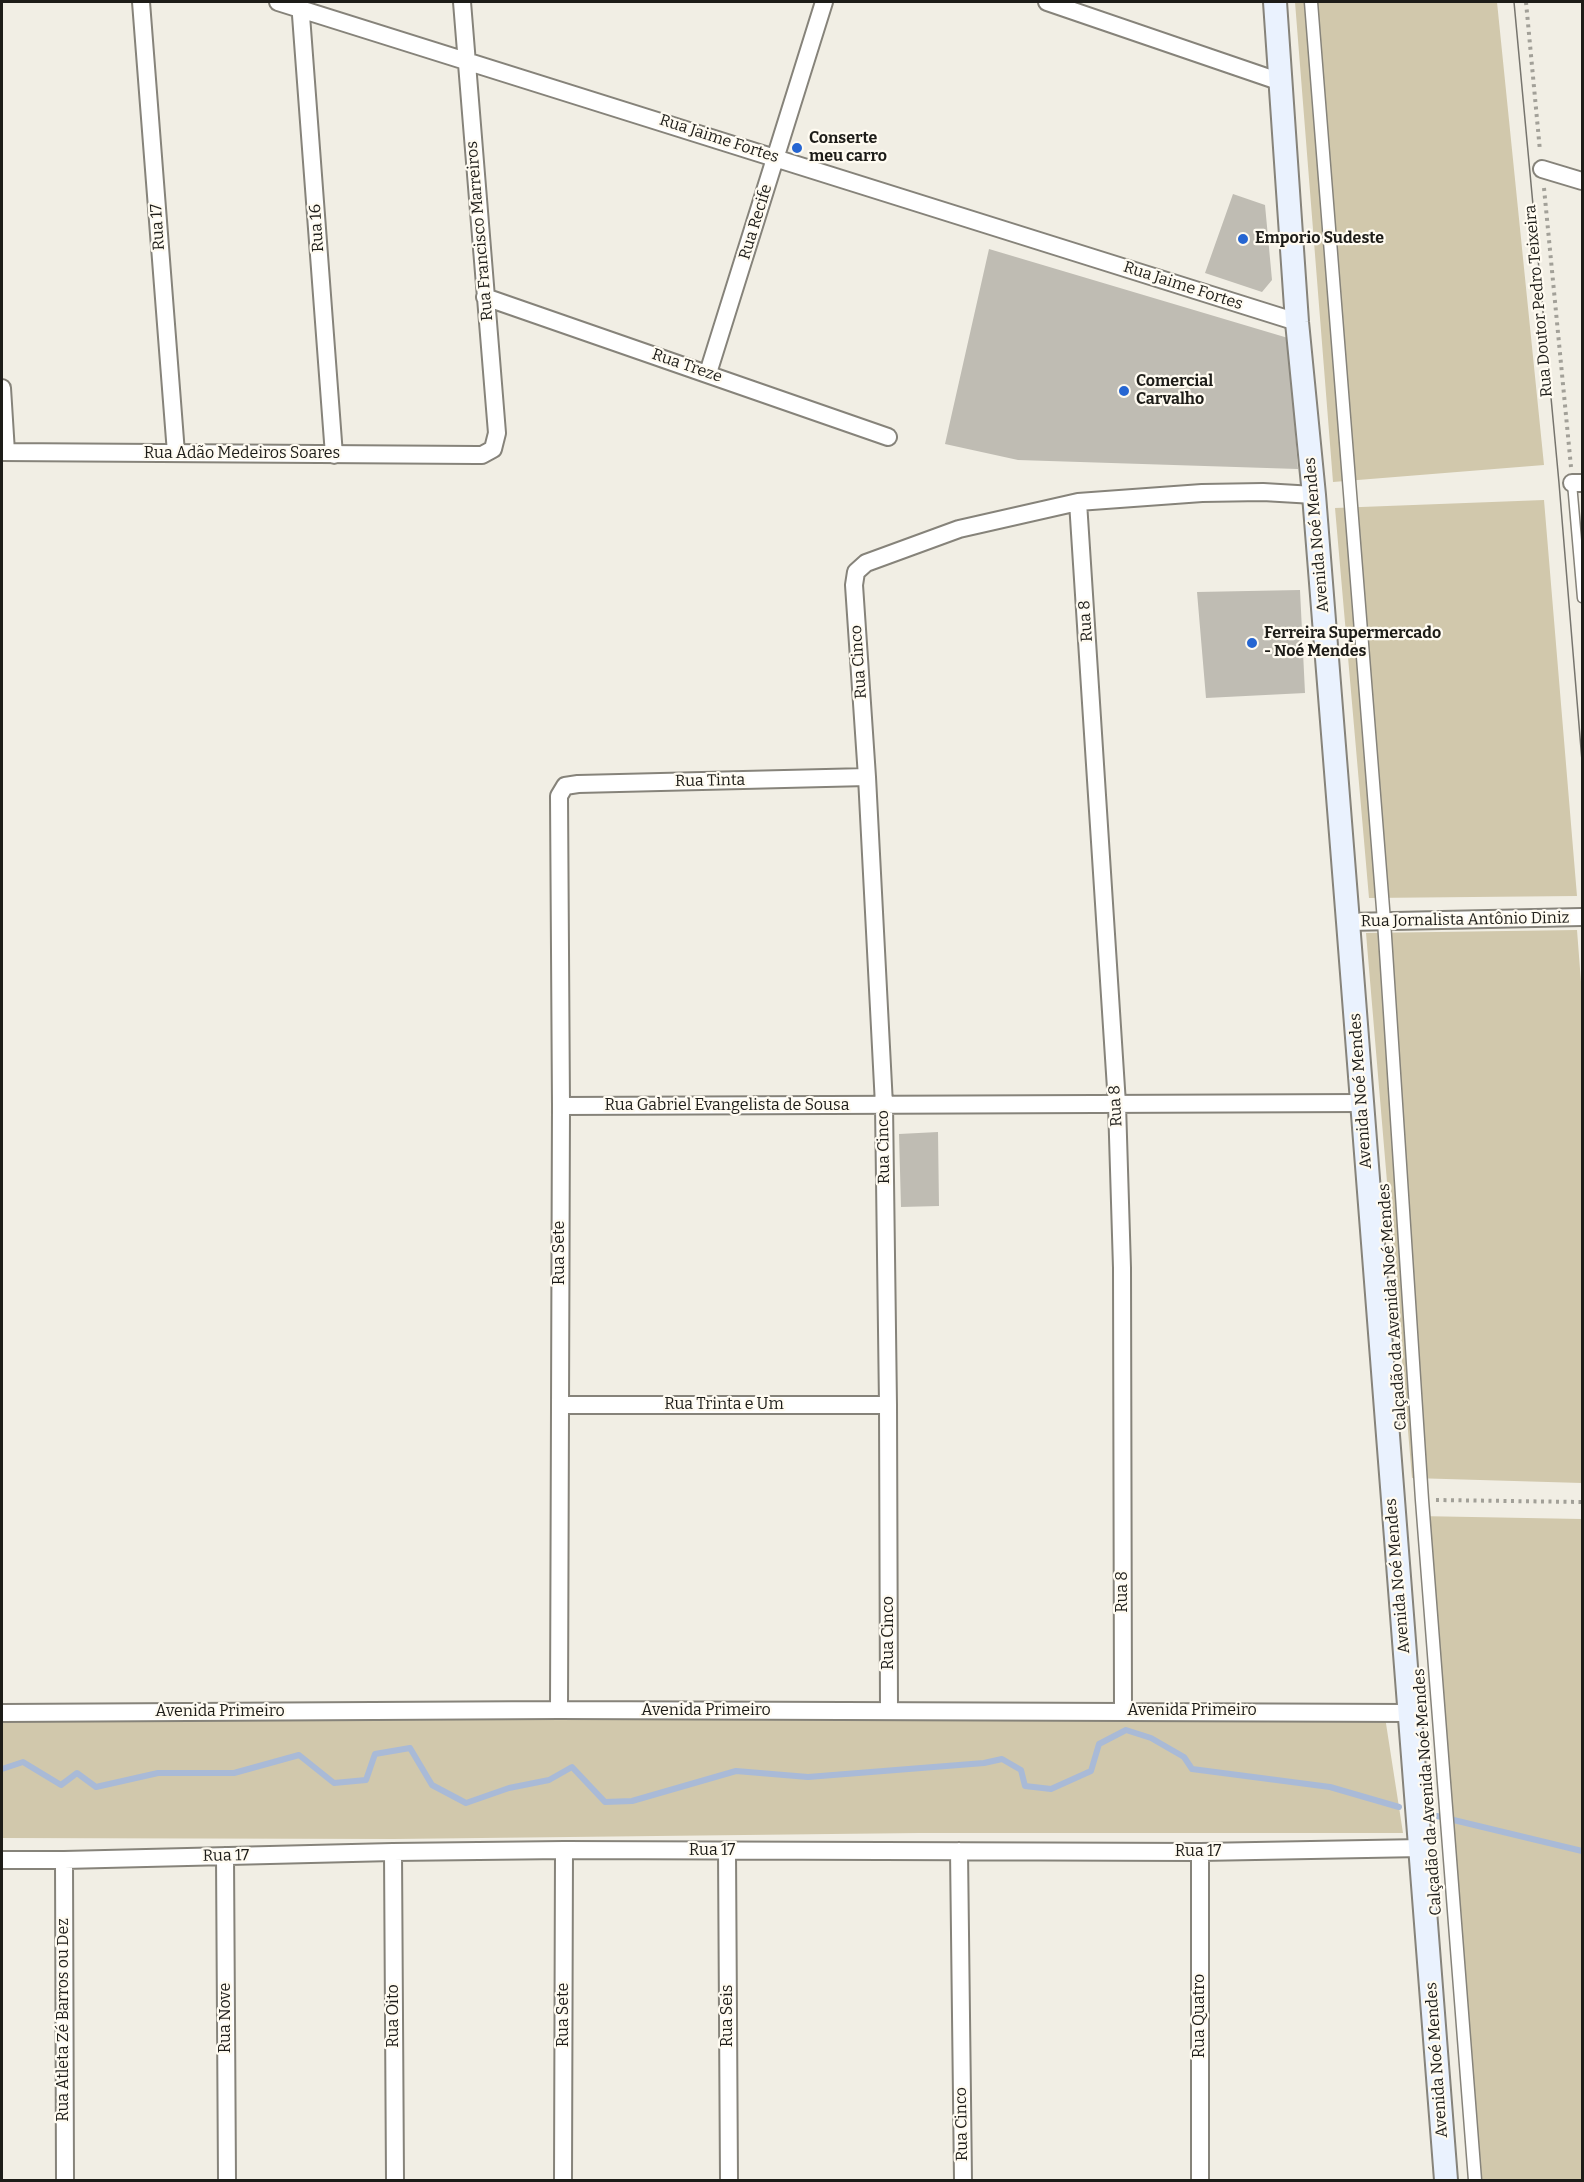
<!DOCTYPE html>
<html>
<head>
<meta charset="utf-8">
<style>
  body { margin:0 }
  #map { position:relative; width:1584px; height:2182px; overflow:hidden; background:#f1eee4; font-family:Bitter,serif }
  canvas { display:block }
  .frame { position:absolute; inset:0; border:3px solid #1d1c18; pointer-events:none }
</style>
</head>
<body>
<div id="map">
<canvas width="1584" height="2182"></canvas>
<div class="frame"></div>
</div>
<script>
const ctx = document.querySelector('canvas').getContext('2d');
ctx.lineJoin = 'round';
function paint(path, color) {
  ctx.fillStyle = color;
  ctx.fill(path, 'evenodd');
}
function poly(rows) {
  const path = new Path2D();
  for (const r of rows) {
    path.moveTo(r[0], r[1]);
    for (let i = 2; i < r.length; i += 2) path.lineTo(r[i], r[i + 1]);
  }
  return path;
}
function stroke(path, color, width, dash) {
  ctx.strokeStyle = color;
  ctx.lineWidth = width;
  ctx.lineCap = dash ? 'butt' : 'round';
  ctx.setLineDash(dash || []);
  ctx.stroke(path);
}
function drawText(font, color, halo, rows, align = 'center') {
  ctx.font = font + ' Bitter,serif';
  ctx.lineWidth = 4.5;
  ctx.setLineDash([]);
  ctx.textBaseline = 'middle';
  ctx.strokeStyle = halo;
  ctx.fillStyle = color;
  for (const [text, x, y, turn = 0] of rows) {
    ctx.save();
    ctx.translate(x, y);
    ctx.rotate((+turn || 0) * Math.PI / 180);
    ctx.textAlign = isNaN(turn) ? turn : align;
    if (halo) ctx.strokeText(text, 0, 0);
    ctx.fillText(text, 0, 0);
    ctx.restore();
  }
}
const green = poly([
  [1295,2,1497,2,1544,465,1333,482],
  [1544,500,1577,896,1369,898,1335,508],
  [1577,930,1582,995,1582,1483,1412,1478,1366,933],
  [1417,1516,1582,1519,1582,2180,1469,2180],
  [1385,1717,1403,1833,919,1833,394,1839,2,1838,2,1721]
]);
const stream = poly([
  [2,1769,23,1762,61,1785,77,1773,96,1787,158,1773,234,1773,299,1755,334,1783,366,1780,375,1754,410,1748,432,1785,466,1803,509,1788,549,1780,572,1767,605,1802,632,1801,736,1771,808,1777,984,1763,1002,1759,1021,1770,1025,1786,1051,1789,1091,1771,1099,1744,1126,1730,1151,1738,1184,1757,1192,1769,1330,1787,1399,1807],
  [1437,1816,1582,1851]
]);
const building = poly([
  [1233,194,1265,205,1272,280,1262,292,1205,273],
  [989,249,1288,338,1298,469,1018,460,945,444],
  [1300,590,1305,693,1206,698,1197,592],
  [938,1132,939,1206,901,1207,899,1134]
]);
const path = poly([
  [1526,2,1540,151],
  [1544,188,1571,467],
  [1436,1500,1582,1502]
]);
const service = poly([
  [1572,483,1582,598]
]);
const pedestrian = poly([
  [1311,2,1384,921,1422,1500,1475,2180]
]);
const minor = poly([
  [141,2,176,453],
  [278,2,1297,322],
  [300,2,334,455],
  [1047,2,1281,82],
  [1542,169,1582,181],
  [485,297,888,437],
  [708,373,824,2],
  [2,388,6,452],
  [2,452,477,455,482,455,493,449,497,433,462,2],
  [1572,483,1582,483],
  [1078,502,1117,1104,1122,1268,1123,1711],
  [1348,922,1582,917],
  [561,1106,1362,1103],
  [560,1405,888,1405],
  [559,1710,561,1106,559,796,565,786,578,784,867,777],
  [889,1711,888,1405,884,1105,867,777,854,585,856,572,866,563,959,529,1078,502,1202,493,1263,492,1314,495],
  [2,1713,559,1710,1410,1713],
  [727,1851,729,2180],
  [959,1851,963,2180],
  [393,1852,395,2180],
  [1200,1852,1200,2180],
  [225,1856,227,2180],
  [2,1860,64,1860,393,1852,564,1850,1200,1852,1422,1848],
  [64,1860,65,2180],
  [563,2180,564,1850]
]);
const secondary = poly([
  [1275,2,1297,322,1314,495,1348,922,1446,2180]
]);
const tram = poly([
  [1514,2,1559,483,1582,761]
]);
const markers = [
  [797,148,6,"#2666d2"],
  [1243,239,6,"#2666d2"],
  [1124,391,6,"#2666d2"],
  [1252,643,6,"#2666d2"]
];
const streetNames = [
  ["Rua Jaime Fortes",719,139,18],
  ["Rua Recife",756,222,-73],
  ["Rua 17",158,227,-94],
  ["Rua 16",317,228,-94],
  ["Rua Francisco Marreiros",480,231,-95],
  ["Rua Jaime Fortes",1183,286,18],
  ["Rua Doutor Pedro Teixeira",1539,301,-95],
  ["Rua Treze",687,366,19],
  ["Rua Adão Medeiros Soares",242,454],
  ["Avenida Noé Mendes",1317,535,-95],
  ["Rua 8",1086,621,-94],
  ["Rua Cinco",859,662,-94],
  ["Rua Tinta",710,781,-1],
  ["Rua Jornalista Antônio Diniz",1465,920,-1],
  ["Avenida Noé Mendes",1361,1091,-94],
  ["Rua Gabriel Evangelista de Sousa",727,1106],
  ["Rua 8",1116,1106,-93],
  ["Rua Cinco",884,1147,-91],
  ["Rua Sete",560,1253,-90],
  ["Calçadão da Avenida Noé Mendes",1393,1307,-94],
  ["Rua Trinta e Um",724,1405],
  ["Avenida Noé Mendes",1398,1576,-95],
  ["Rua 8",1123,1592,-90],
  ["Rua Cinco",889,1633,-90],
  ["Avenida Primeiro",706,1711],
  ["Avenida Primeiro",1192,1711],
  ["Avenida Primeiro",220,1712],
  ["Calçadão da Avenida Noé Mendes",1428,1792,-94],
  ["Rua 17",712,1851],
  ["Rua 17",1198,1852],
  ["Rua 17",226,1856,-1],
  ["Rua Sete",564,2015,-90],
  ["Rua Oito",394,2016,-90],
  ["Rua Seis",728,2016,-90],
  ["Rua Quatro",1200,2016,-90],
  ["Rua Nove",226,2018,-90],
  ["Rua Atleta Zé Barros ou Dez",64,2020,-90],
  ["Avenida Noé Mendes",1437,2060,-94],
  ["Rua Cinco",962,2124,-91]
];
const poiNames = [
  ["Conserte",809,139],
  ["meu carro",809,157],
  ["Emporio Sudeste",1255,239],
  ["Comercial",1136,382],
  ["Carvalho",1136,400],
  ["Ferreira Supermercado",1264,634],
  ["- Noé Mendes",1264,652]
];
paint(green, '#d1c8ac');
stroke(stream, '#a9bad7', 6);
paint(building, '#bfbcb3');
stroke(service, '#86837a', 11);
stroke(pedestrian, '#86837a', 15);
stroke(minor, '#86837a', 20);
stroke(secondary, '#86837a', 26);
stroke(path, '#a2a098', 4, [3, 4.5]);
stroke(service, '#fff', 8);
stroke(pedestrian, '#fff', 12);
stroke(minor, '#fff', 16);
stroke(secondary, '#eaf2fe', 22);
stroke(tram, '#76746d', 1.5);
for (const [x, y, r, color] of markers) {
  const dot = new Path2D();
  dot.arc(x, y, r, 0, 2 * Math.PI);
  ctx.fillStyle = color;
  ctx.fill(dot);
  stroke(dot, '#fffbf1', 2);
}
drawText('16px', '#1d1c18', '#fffbf1', streetNames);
drawText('bold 16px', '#1d1c18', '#fffbf1', poiNames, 'left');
</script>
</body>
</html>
